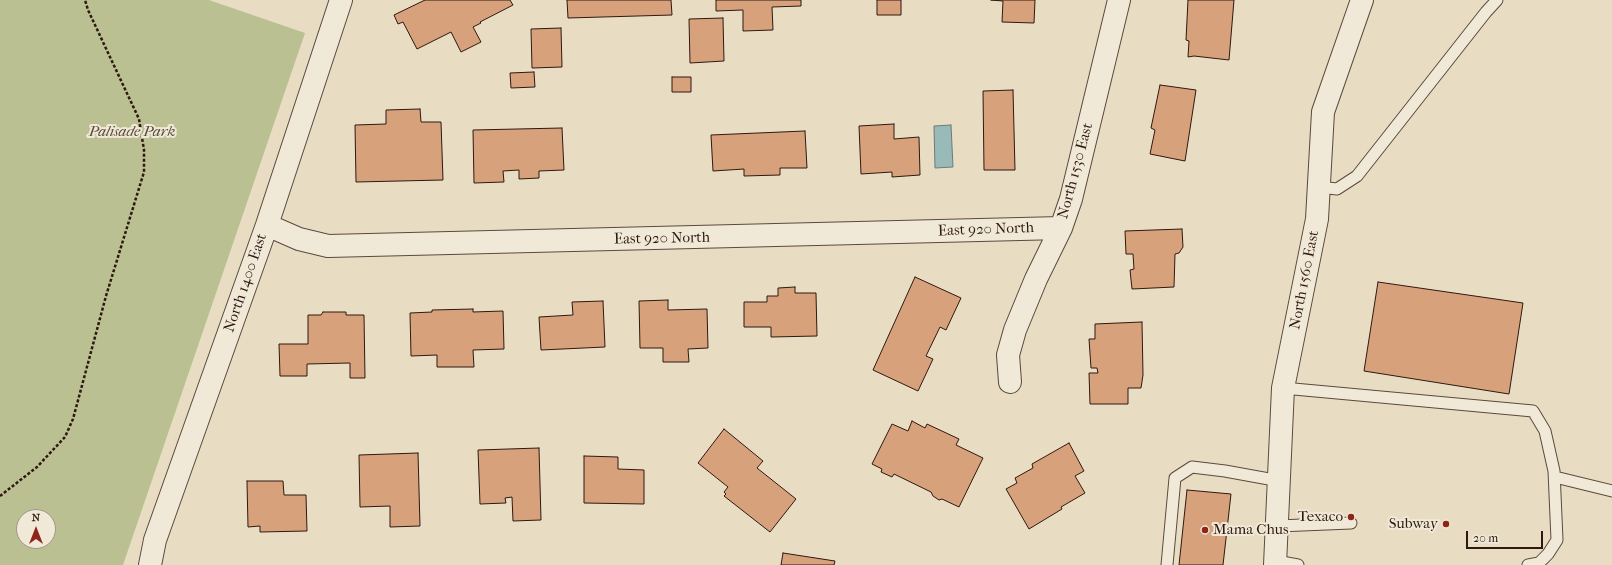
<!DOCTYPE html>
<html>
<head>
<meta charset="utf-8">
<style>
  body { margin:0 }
  #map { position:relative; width:1612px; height:565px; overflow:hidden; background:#e8ddc3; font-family:"IM FELL French Canon",serif }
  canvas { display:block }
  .north { position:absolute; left:16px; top:509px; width:40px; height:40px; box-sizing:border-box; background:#f0e9d8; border:1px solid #a29588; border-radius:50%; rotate:0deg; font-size:11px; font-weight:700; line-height:16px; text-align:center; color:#2e1810 }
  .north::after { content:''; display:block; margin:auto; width:14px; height:18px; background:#8f2418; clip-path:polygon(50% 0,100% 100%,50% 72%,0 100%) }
  .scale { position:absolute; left:1466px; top:531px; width:77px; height:18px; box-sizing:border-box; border:2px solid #2e1810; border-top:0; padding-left:5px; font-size:12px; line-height:14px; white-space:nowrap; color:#2e1810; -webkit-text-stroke:3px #f0e9d8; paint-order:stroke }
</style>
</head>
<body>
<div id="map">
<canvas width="1612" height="565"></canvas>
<div class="north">N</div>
<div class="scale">20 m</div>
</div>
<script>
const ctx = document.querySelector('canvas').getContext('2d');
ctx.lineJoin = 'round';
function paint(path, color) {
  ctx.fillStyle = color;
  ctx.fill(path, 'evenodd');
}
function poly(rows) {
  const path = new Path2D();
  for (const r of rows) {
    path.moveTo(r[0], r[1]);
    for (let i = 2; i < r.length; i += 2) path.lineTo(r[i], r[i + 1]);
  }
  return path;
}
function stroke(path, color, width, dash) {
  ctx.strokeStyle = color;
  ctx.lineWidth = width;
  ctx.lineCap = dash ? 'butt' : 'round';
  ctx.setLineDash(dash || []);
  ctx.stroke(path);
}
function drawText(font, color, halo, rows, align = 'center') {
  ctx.font = font + ' "IM FELL French Canon",serif';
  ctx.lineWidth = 4;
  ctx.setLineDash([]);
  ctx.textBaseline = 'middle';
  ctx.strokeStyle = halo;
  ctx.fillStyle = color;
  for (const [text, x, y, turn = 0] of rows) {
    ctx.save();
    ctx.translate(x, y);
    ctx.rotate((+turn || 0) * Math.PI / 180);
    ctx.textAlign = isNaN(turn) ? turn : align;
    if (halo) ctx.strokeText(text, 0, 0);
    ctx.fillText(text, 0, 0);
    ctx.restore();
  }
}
const green = poly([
  [0,0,209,0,305,33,123,565,0,565],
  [24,517,48,517,48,541,24,541]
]);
const water = poly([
  [951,125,953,167,935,168,934,126,951,125]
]);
const building = poly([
  [425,0,510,0,513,5,480,22,481,23,473,27,481,42,461,52,451,32,417,49,403,22,398,24,394,15,425,0],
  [567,0,671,0,672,15,568,18,567,0],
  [716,0,801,0,801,6,772,7,773,30,743,31,743,10,716,11,716,0],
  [877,0,901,0,901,15,877,15,877,0],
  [991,0,1035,0,1034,23,1002,22,1003,1,991,0],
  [1188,0,1234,0,1229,60,1194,56,1188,57,1189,41,1186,40,1188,0],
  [723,18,724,61,690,63,689,19,723,18],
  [561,28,562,67,532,68,531,29,561,28],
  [534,72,535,87,511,88,510,73,534,72],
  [672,77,691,77,691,92,672,92,672,77],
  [1160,85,1196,90,1185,161,1150,154,1155,130,1151,128,1160,85],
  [1013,90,1015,170,984,170,983,91,1013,90],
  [420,109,421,122,441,122,443,180,356,182,355,125,386,124,386,110,420,109],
  [894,124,894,139,919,137,920,175,892,177,892,172,861,174,859,126,894,124],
  [562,128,564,170,539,171,539,178,519,179,519,170,503,171,504,182,474,183,473,130,562,128],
  [805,131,807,168,780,168,780,175,744,176,744,169,713,171,711,135,805,131],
  [1182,229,1183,247,1179,253,1175,254,1174,287,1132,289,1130,270,1134,269,1133,254,1126,254,1125,231,1182,229],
  [915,277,961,298,946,330,940,327,926,356,933,359,918,391,873,370,915,277],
  [1378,282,1523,303,1509,394,1364,371,1378,282],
  [795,287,795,293,816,293,817,336,771,337,771,327,744,327,744,302,767,302,767,296,778,296,778,288,795,287],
  [668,300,668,310,707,309,708,348,688,349,689,362,663,362,663,348,640,348,639,301,668,300],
  [603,301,605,347,541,350,539,317,573,315,572,302,603,301],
  [473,309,473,312,503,311,504,349,473,350,474,367,437,367,437,355,411,356,410,313,432,312,432,310,473,309],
  [323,312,346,312,346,315,364,315,365,378,350,378,350,363,307,364,307,376,280,376,279,344,308,344,308,315,321,315,323,312],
  [1142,322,1143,375,1141,388,1128,388,1128,404,1090,404,1089,373,1098,373,1097,368,1091,368,1089,339,1095,339,1095,324,1142,322],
  [912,421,925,428,927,424,959,439,956,445,983,458,959,507,942,499,939,500,933,496,931,492,894,474,892,477,881,472,882,469,872,464,892,424,908,431,912,421],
  [724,429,763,461,757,468,796,499,770,532,724,496,726,494,724,492,728,487,698,463,724,429],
  [1069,443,1084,471,1075,476,1085,493,1061,507,1062,509,1029,529,1006,489,1017,483,1015,478,1033,468,1032,464,1069,443],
  [539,448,541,520,513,521,512,497,505,498,506,503,480,504,478,450,539,448],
  [418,453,420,526,390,527,390,506,360,507,359,455,418,453],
  [584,456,618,457,618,469,644,470,644,504,584,503,584,456],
  [247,481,283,481,284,495,306,495,307,531,260,532,260,526,248,527,247,481],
  [1187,490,1231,494,1223,565,1179,565,1187,490],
  [783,553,835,561,834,565,781,565,783,553]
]);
const path = poly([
  [0,496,37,467,65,437,73,419,106,296,144,172,144,150,139,119,88,10,85,0]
]);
const lane = poly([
  [1319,187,1337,189,1357,176,1486,12,1497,0],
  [1283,388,1533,411,1545,431,1554,471,1557,540,1548,554,1539,563,1528,565],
  [1555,477,1612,491],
  [1278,526,1351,523],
  [1276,561,1298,565],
  [1167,565,1175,478,1192,467,1225,471,1280,481]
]);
const street = poly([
  [267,225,299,239,328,246,1061,228],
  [1010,382,1008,355,1015,330,1036,279,1061,228,1071,199,1119,0],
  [150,565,155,540,267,225,341,0],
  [1275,565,1283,388,1317,219,1323,112,1362,0]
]);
const markers = [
  [1351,517,4,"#8f2418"],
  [1446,524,4,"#8f2418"],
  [1205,530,4,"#8f2418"]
];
const parkNames = [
  ["Palisade Park",132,132]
];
const streetNames = [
  ["North 1530 East",1076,171,-75],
  ["East 920 North",986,230,-2],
  ["East 920 North",662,239,-1],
  ["North 1560 East",1305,280,-79],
  ["North 1400 East",246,283,-71]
];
const poiNames = [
  ["Texaco",1343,517],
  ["Subway",1438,524],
  ["Mama Chus",1213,530,"left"]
];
paint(green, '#bac091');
paint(water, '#98bbb9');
stroke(water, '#6e7a75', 1);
paint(building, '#d7a17c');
stroke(building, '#2e1810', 1);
stroke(lane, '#5c493d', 13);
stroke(street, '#5c493d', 24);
stroke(path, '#2e1810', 2.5, [3, 2]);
stroke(lane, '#f0e9d8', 11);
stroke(street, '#f0e9d8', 22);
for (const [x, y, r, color] of markers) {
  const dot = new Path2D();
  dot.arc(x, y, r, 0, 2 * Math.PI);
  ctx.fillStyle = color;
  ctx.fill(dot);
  stroke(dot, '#f0e9d8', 1.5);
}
drawText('italic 15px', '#584a37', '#f0e9d8', parkNames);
drawText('15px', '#2e1810', '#f0e9d8', streetNames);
drawText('15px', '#2e1810', '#f0e9d8', poiNames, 'right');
</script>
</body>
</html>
